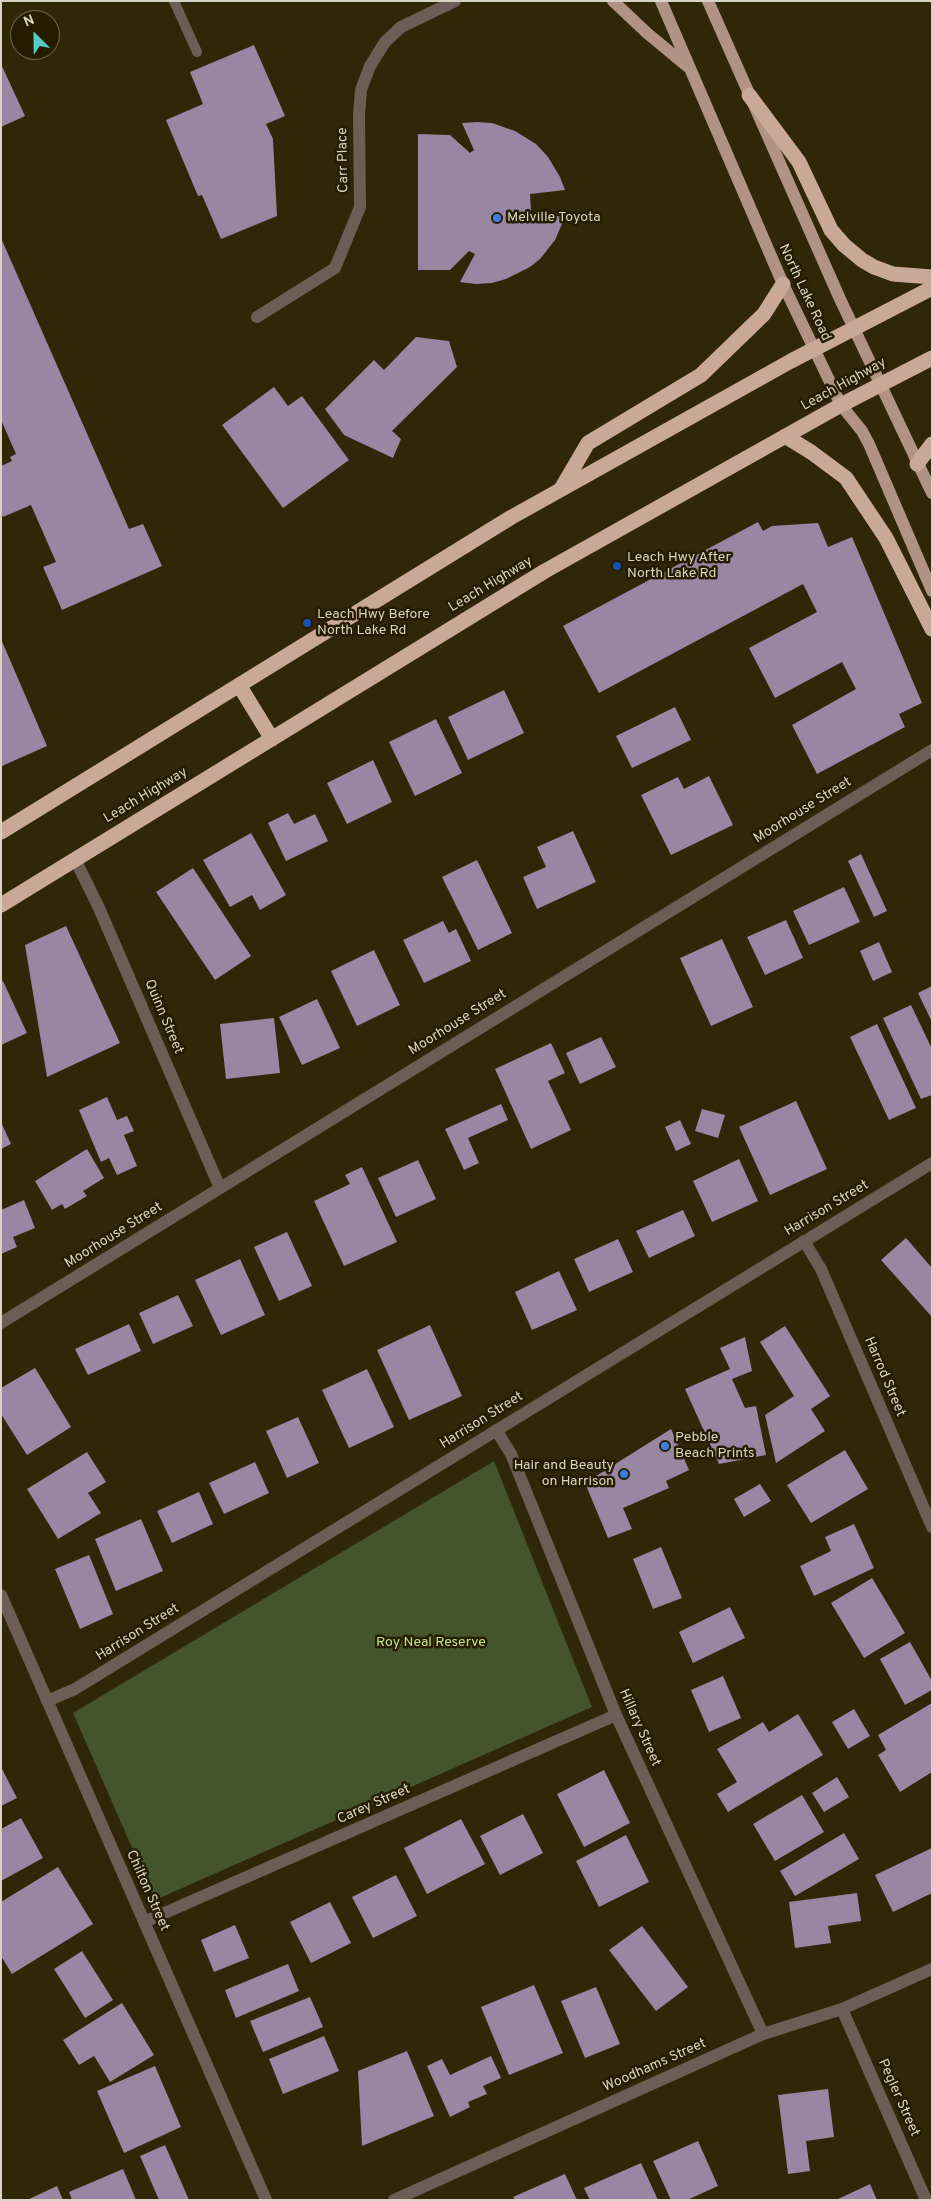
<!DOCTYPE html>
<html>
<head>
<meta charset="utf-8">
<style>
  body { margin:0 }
  #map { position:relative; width:933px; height:2201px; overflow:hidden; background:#302608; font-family:Overpass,sans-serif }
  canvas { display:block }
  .frame { position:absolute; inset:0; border:2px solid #d8d3c2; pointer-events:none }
  .north { position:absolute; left:10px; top:10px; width:50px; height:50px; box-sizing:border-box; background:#261d01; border:1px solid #6d664e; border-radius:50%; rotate:337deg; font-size:14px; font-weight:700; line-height:20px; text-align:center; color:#d8d3c2 }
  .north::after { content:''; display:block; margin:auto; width:18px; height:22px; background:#55cdc6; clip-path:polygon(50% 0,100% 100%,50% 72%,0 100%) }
</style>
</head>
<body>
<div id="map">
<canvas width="933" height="2201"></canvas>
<div class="frame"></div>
<div class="north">N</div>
</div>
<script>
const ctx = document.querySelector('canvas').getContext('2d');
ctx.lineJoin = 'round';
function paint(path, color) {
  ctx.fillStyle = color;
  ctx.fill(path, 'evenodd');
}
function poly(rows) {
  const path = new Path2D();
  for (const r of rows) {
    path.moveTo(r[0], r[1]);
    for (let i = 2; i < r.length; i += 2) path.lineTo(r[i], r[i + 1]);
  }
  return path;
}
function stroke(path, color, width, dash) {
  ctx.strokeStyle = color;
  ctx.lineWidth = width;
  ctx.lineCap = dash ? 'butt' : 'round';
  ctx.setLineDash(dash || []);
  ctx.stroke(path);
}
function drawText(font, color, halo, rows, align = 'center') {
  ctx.font = font + ' Overpass,sans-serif';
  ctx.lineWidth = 5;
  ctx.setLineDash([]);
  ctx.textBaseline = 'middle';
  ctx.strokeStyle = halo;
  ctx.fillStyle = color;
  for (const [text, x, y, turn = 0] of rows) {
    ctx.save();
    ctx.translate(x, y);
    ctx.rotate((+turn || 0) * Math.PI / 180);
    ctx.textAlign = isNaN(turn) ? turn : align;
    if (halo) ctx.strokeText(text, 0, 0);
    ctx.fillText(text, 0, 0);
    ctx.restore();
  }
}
const green = poly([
  [494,1461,592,1707,155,1900,73,1713]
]);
const building = poly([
  [254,45,285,116,266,124,273,139,277,216,221,239,202,195,198,196,166,120,203,104,190,72],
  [1,64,25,116,1,127],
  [477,122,492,123,515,131,536,144,548,157,560,177,565,190,530,194,531,213,565,217,555,240,540,259,530,267,506,279,492,283,476,284,460,282,475,254,469,251,450,270,418,270,418,134,450,135,470,153,474,150,462,123],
  [1,238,129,529,143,524,162,566,62,610,43,567,56,562,31,505,3,517,1,513,1,466,12,461,10,457,16,454,1,420],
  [416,337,449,341,457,367,392,431,401,439,393,458,344,435,325,409,374,360,384,370],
  [274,387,288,406,302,396,349,460,283,508,222,425],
  [758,522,763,531,772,526,818,523,828,547,852,537,922,703,899,714,905,727,817,774,792,725,856,689,842,662,775,698,749,648,817,612,803,584,599,693,563,626],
  [1,639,47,746,2,766,1,765],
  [504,690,524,733,468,760,448,717],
  [675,707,691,740,632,768,616,736],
  [436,719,462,773,415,796,389,742],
  [373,760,392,802,347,824,327,783],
  [709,776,733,825,671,855,641,795,678,777,684,789],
  [288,813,294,824,315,814,328,841,286,861,268,823],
  [573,831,596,882,537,909,523,877,546,867,537,847],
  [251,833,286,895,260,910,252,895,230,907,203,860],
  [861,854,887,911,874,917,848,861],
  [477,860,512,933,478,950,442,877],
  [193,868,251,956,215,980,156,892],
  [844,887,860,922,809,945,793,911],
  [786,920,803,958,765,975,747,937],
  [443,921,449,933,456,929,471,961,424,983,403,940],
  [66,926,120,1043,47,1077,25,945],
  [722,939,753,1007,711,1026,680,958],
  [879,942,892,972,873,981,860,951],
  [374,950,400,1005,357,1026,331,971],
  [3,981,27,1033,1,1045,1,982],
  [932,986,932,1022,918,993],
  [317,999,340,1048,302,1065,279,1017],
  [911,1005,932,1049,932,1095,921,1099,883,1018],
  [274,1018,280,1073,226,1079,220,1024],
  [877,1024,916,1108,889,1120,850,1037],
  [601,1037,616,1067,580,1084,566,1053],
  [551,1043,565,1073,548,1081,571,1130,531,1149,495,1069],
  [107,1097,117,1120,127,1116,134,1131,124,1135,137,1166,117,1175,109,1158,101,1162,79,1110],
  [796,1101,827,1169,770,1195,739,1127],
  [501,1104,508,1120,468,1138,479,1163,464,1170,445,1129],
  [702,1109,725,1115,718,1138,695,1131],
  [680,1120,691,1144,676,1151,665,1127],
  [1,1122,11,1144,1,1149],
  [87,1149,104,1178,83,1191,87,1196,65,1209,62,1204,52,1210,35,1181],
  [739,1159,758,1201,712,1222,693,1181],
  [418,1160,436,1199,396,1217,378,1178],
  [362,1167,397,1242,344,1266,314,1201,350,1184,345,1175],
  [24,1200,35,1228,13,1237,17,1247,1,1254,1,1210],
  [683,1210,695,1236,649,1258,636,1231],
  [287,1232,312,1286,279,1301,254,1247],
  [906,1238,932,1268,932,1317,881,1260],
  [618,1239,633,1272,589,1292,574,1259],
  [240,1259,265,1315,221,1335,195,1280],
  [559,1271,577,1310,532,1330,515,1292],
  [178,1295,193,1326,153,1344,139,1313],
  [129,1324,141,1351,88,1375,75,1349],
  [430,1325,462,1396,409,1420,377,1350],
  [785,1326,830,1396,811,1409,825,1431,776,1463,765,1415,794,1396,760,1342],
  [745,1337,752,1371,732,1379,745,1408,756,1406,766,1455,719,1464,685,1389,730,1369,720,1348],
  [35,1368,71,1427,27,1455,1,1414,1,1388],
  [367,1369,394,1427,349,1448,322,1390],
  [298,1417,319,1463,287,1478,266,1431],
  [671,1429,689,1470,666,1481,669,1488,623,1508,632,1529,608,1538,585,1483],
  [845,1450,868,1489,811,1523,787,1485],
  [87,1452,106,1482,88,1493,101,1513,58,1539,27,1489],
  [255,1462,269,1493,224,1514,209,1483],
  [760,1484,771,1501,744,1517,734,1499],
  [199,1492,213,1524,172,1543,157,1511],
  [141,1519,163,1571,116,1591,95,1539],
  [854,1524,874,1568,814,1596,800,1566,831,1551,825,1537],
  [661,1547,682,1598,653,1609,633,1559],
  [89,1555,113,1614,80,1629,55,1569],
  [872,1578,905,1633,864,1658,831,1603],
  [730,1607,745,1638,693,1663,679,1632],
  [910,1642,932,1681,932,1690,905,1705,880,1659],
  [723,1676,741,1718,709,1732,691,1690],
  [932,1703,932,1772,900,1792,878,1755,886,1750,878,1735],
  [854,1709,870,1736,848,1749,832,1722],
  [798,1714,823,1755,728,1812,717,1794,737,1782,717,1749,763,1722,769,1732],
  [1,1767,17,1798,1,1806],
  [604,1770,630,1823,584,1847,557,1794],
  [837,1777,849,1797,824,1812,812,1793],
  [802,1795,824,1832,775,1861,753,1824],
  [523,1814,543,1853,500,1875,480,1836],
  [21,1818,43,1858,1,1881,1,1829],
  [461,1819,485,1864,427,1894,404,1848],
  [844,1833,859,1859,795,1896,780,1871],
  [626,1835,649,1882,599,1907,576,1861],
  [932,1848,932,1893,893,1912,875,1875],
  [58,1867,93,1924,12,1974,1,1956,1,1902],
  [396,1875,417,1916,373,1938,352,1897],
  [857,1893,861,1921,828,1926,831,1943,795,1948,789,1902],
  [330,1902,351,1943,311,1963,290,1922],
  [235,1925,249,1958,214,1972,201,1940],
  [642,1926,688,1987,656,2011,609,1950],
  [82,1951,113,2000,85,2018,54,1969],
  [288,1964,299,1991,236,2018,225,1990],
  [534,1985,563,2053,509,2075,481,2007],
  [596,1987,620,2044,585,2058,561,2001],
  [310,1997,323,2027,263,2052,250,2021],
  [122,2003,154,2055,110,2082,94,2056,79,2065,63,2040],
  [324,2036,339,2071,283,2094,269,2059],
  [407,2051,434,2116,362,2146,358,2071],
  [491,2056,501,2078,483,2086,487,2094,468,2102,470,2107,450,2117,427,2066,442,2059,450,2075],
  [155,2066,181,2127,124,2153,97,2091],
  [828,2089,834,2137,806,2141,810,2171,788,2174,778,2095],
  [698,2141,718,2186,687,2200,671,2200,653,2161],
  [165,2145,189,2200,159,2200,140,2156],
  [641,2163,658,2200,590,2200,584,2188],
  [123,2169,136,2200,72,2200,69,2192],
  [565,2174,577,2200,515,2200,513,2197],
  [870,2184,877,2200,836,2200],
  [57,2186,63,2200,27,2200]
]);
const lane = poly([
  [174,1,197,52]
]);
const street = poly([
  [257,317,335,268,360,207,359,115,361,90,370,66,385,42,401,27,455,1],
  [75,859,99,908,220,1188],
  [804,1241,821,1269,932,1527],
  [1,1323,932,750],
  [496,1430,511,1454,616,1715,763,2034],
  [1,1595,266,2200],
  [47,1701,75,1689,932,1163],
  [144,1922,616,1715],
  [842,2009,926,2200],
  [394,2200,763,2034,842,2009,932,1969]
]);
const primary = poly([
  [613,1,647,33,688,67],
  [661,1,783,284,841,405,862,431,869,444,932,591],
  [708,1,840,299,932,493]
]);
const highway = poly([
  [749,95,799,162,831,230,844,245,862,260,874,267,893,274,932,277],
  [785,436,811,452,846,478,886,538,932,629],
  [917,464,932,444],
  [561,489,588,443,701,375,764,314,783,284],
  [239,685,272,739],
  [1,832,510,518,791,361,932,288],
  [1,905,545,571,841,405,932,358]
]);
const markers = [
  [497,218,5,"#3f7fe0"],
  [617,566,5,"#1a4fb4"],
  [307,623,5,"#1a4fb4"],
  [665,1446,5,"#3f7fe0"],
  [624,1474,5,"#3f7fe0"]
];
const streetNames = [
  ["Carr Place",344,160,-91],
  ["North Lake Road",804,293,65],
  ["Leach Highway",844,385,-29],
  ["Leach Highway",491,585,-31],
  ["Leach Highway",146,796,-31],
  ["Moorhouse Street",803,811,-32],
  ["Quinn Street",163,1017,67],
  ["Moorhouse Street",458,1023,-32],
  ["Harrison Street",827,1209,-31],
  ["Moorhouse Street",114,1236,-32],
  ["Harrod Street",884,1377,67],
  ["Harrison Street",482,1421,-32],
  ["Harrison Street",138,1633,-32],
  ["Hillary Street",639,1728,66],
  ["Carey Street",374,1805,-24],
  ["Chilton Street",147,1891,66],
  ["Woodhams Street",655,2066,-24],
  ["Pegler Street",898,2098,66]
];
const poiNames = [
  ["Melville Toyota",507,218],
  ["Leach Hwy After",627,558],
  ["North Lake Rd",627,574],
  ["Leach Hwy Before",317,615],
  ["North Lake Rd",317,631],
  ["Pebble",675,1438],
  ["Beach Prints",675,1454],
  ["Hair and Beauty",614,1466,"right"],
  ["on Harrison",614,1482,"right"]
];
const parkNames = [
  ["Roy Neal Reserve",431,1643]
];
paint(green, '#45552b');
paint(building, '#9886a3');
stroke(lane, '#6c5e57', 10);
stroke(street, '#6c5e57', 12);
stroke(primary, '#b09385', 12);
stroke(highway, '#caa898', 15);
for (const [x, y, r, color] of markers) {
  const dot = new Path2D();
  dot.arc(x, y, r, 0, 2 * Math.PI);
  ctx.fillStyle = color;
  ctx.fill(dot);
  stroke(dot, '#261d01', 2);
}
drawText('14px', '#d8d3c2', '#261d01', streetNames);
drawText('14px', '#d8d3c2', '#261d01', poiNames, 'left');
drawText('14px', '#c2e38a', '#261d01', parkNames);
</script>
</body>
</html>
